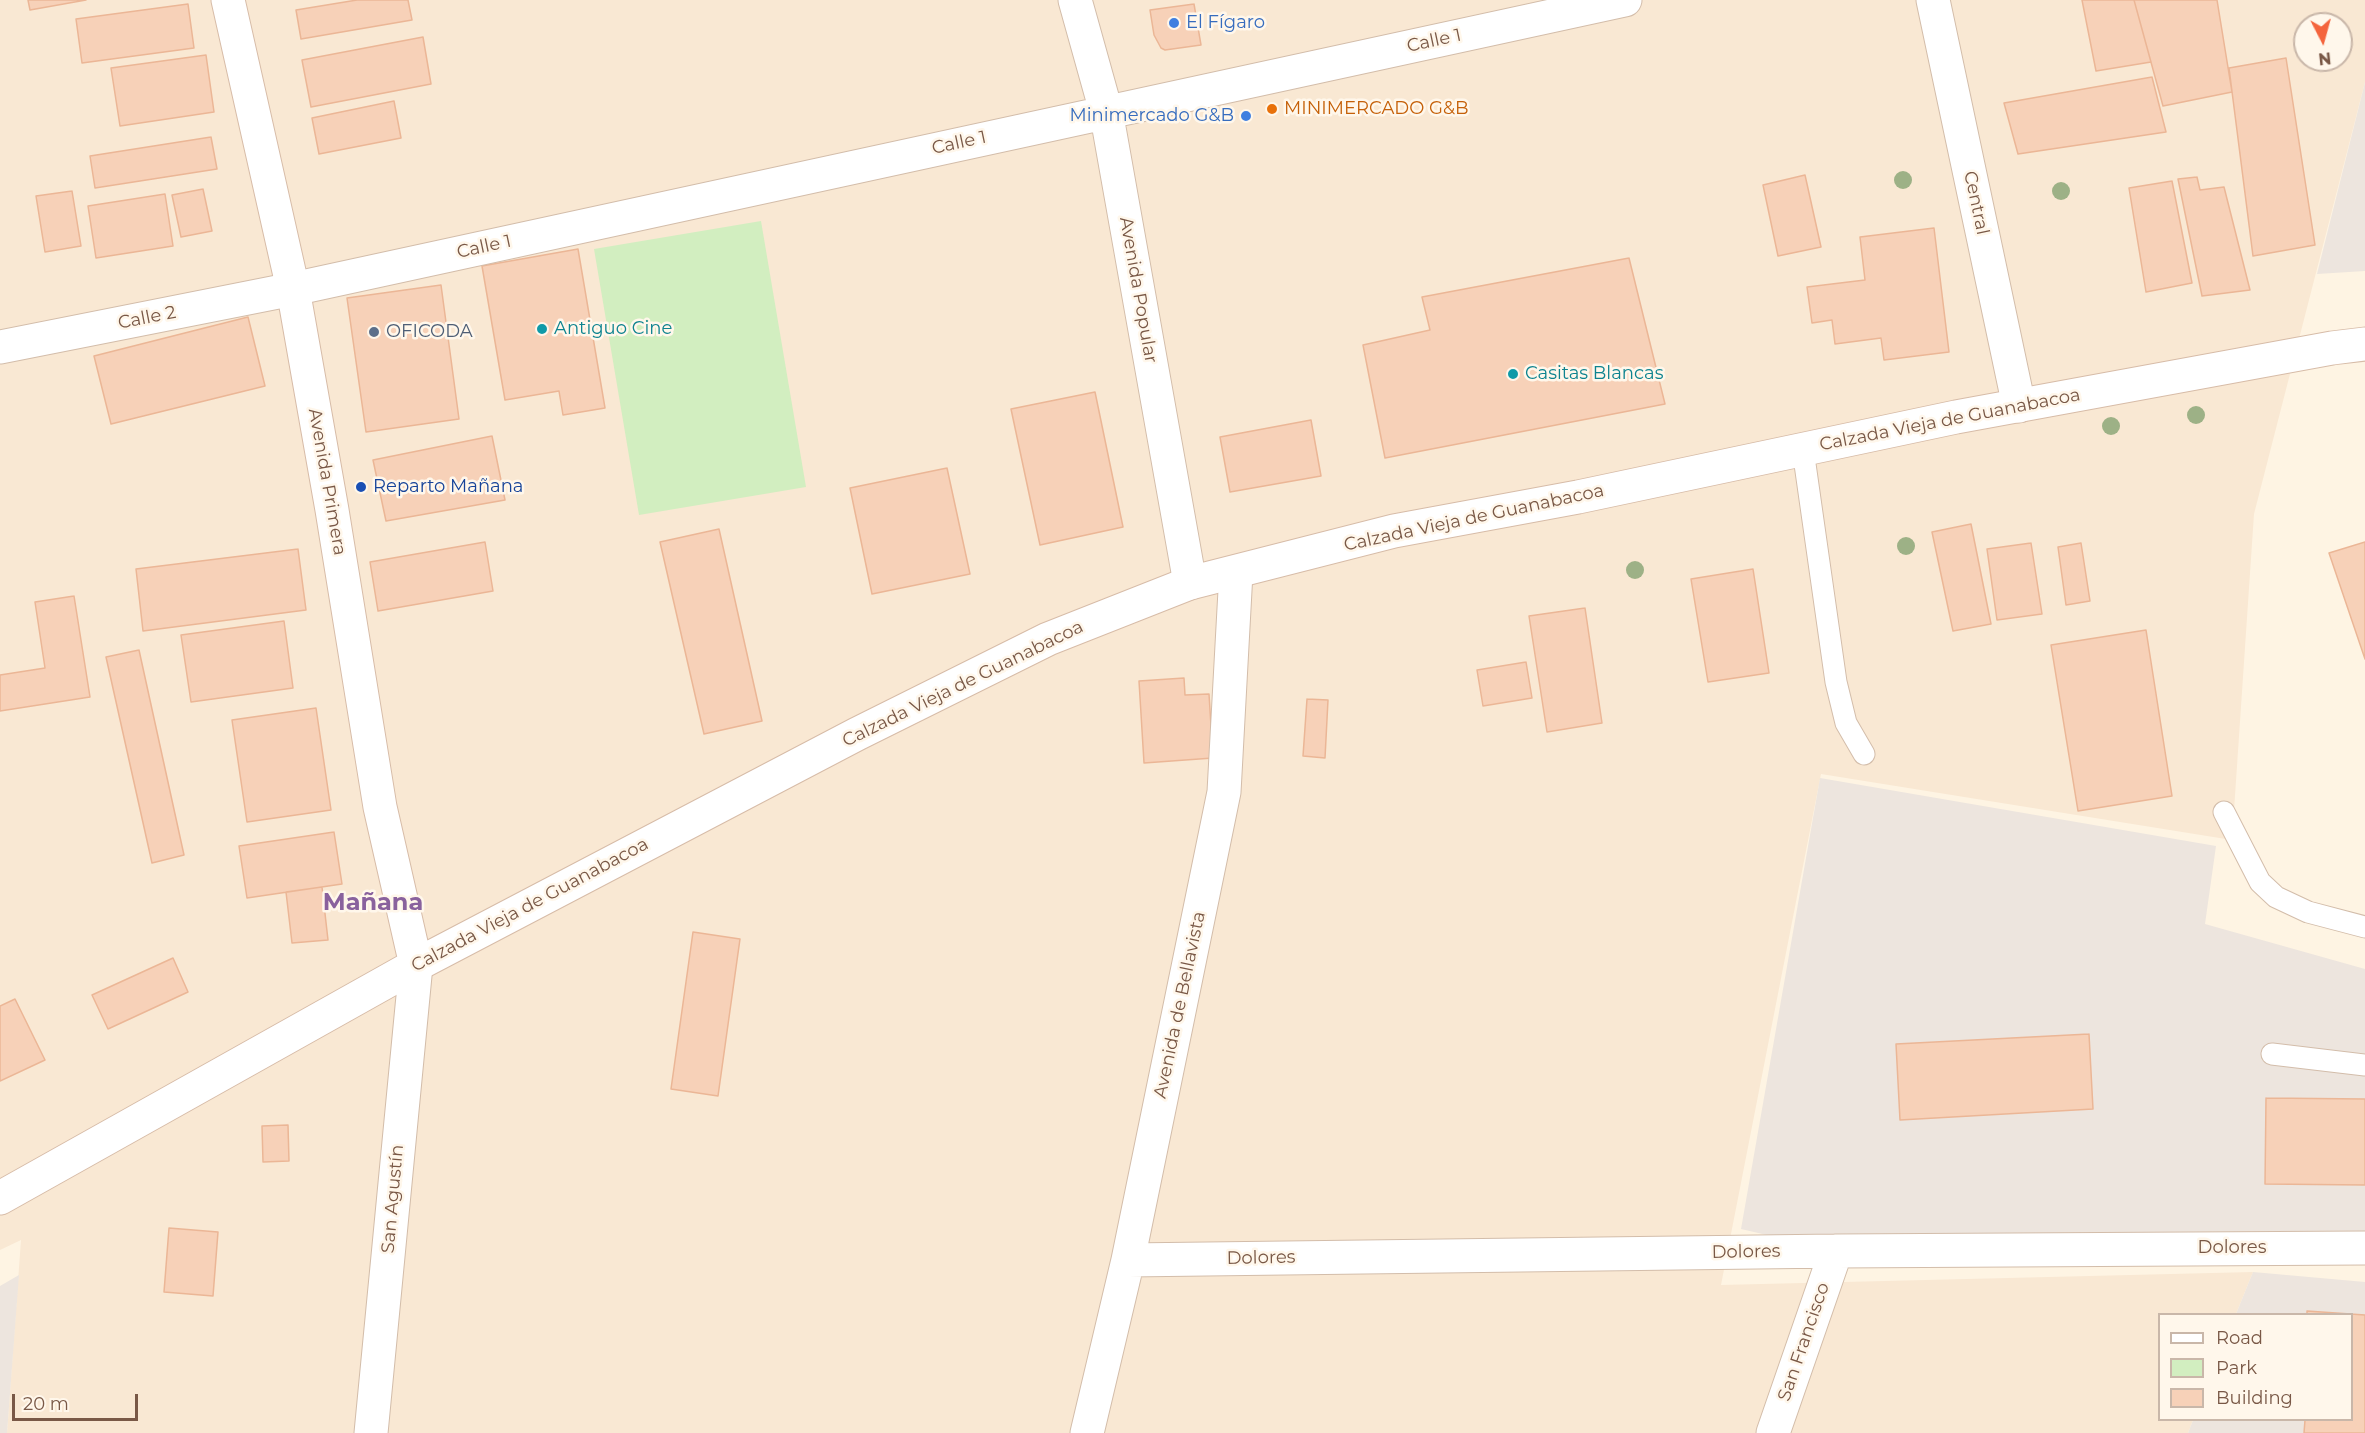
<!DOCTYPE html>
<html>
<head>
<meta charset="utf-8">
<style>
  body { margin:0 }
  #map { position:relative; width:2365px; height:1433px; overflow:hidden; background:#fef4e3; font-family:Montserrat,sans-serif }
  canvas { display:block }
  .legend { position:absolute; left:2158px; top:1313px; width:195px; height:108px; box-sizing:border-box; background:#fff7eb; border:2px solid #c9b7a9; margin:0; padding:8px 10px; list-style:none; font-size:18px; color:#795846 }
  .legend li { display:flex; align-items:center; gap:12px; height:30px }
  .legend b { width:30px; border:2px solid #c9b7a9 }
  .north { position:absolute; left:2293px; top:12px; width:60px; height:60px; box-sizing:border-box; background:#fff7eb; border:2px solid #c9b7a9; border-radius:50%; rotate:174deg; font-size:16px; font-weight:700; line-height:24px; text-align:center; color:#795846 }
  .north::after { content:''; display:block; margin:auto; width:21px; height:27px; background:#f4643c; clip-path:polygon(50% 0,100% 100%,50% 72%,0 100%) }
  .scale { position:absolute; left:12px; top:1394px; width:126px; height:27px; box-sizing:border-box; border:3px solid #795846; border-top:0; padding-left:8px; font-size:18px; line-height:21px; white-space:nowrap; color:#795846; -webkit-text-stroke:4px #fff7eb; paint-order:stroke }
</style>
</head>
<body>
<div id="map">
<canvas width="2365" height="1433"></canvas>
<ul class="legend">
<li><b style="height:8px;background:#fff"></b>Road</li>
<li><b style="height:16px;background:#d2eec0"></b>Park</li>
<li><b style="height:16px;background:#f7d1b8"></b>Building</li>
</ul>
<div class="north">N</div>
<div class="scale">20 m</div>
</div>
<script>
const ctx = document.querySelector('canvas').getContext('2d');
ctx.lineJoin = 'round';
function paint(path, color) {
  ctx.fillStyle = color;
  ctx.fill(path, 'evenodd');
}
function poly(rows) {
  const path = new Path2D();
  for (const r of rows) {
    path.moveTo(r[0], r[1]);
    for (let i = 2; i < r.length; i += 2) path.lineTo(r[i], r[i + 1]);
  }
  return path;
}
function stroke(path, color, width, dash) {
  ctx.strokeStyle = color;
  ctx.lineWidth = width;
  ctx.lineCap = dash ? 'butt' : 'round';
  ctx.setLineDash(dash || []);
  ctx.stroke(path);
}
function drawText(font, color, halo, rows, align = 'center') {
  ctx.font = font + ' Montserrat,sans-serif';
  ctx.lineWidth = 5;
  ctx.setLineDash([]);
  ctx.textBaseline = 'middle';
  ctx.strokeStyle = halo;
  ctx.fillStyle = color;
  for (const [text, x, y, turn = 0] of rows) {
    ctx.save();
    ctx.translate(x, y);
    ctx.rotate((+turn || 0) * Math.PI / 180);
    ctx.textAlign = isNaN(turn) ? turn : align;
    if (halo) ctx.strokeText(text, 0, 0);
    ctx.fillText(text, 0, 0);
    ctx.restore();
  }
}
const residential = poly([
  [0,0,2365,0,2365,82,2254,514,2232,840,1821,774,1721,1285,2253,1272,2236,1314,2160,1314,2160,1420,2193,1420,2188,1433,7,1433,21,1240,0,1250],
  [2305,24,2341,24,2341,60,2305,60]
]);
const industrial = poly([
  [2365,82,2365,271,2317,274],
  [1820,778,2216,846,2205,924,2365,969,2365,1233,1836,1251,1741,1229],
  [2253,1272,2365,1282,2365,1433,2188,1433,2193,1420,2352,1420,2352,1314,2236,1314],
  [19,1275,7,1433,0,1433,0,1286]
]);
const green = poly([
  [761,221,806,487,639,515,594,249]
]);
const building = poly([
  [28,0,86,0,30,10,28,0],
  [357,0,408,0,412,20,301,39,296,10,357,0],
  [2082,0,2134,0,2151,62,2096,71,2082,0],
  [2134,0,2217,0,2232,92,2163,106,2134,0],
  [188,4,194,48,82,63,76,19,188,4],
  [1194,4,1201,45,1165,50,1161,48,1154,35,1150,10,1194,4],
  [423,37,431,84,311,107,302,60,423,37],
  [206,55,214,112,120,126,111,68,206,55],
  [2286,58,2315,245,2253,256,2229,68,2286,58],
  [2152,77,2166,132,2018,154,2004,103,2152,77],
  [394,101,401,138,319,154,312,118,394,101],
  [211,137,217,169,95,188,90,156,211,137],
  [1805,175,1821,247,1778,256,1763,185,1805,175],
  [2197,177,2200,190,2224,187,2250,290,2202,296,2178,179,2197,177],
  [2172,181,2192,283,2146,292,2129,188,2172,181],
  [203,189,212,231,181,237,172,195,203,189],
  [72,191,81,246,45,252,36,196,72,191],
  [165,194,173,246,96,258,88,206,165,194],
  [1934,228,1949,352,1884,360,1881,338,1835,344,1832,320,1812,323,1807,287,1865,280,1860,237,1934,228],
  [578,249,605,408,563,415,559,391,505,400,482,266,578,249],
  [1629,258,1665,404,1385,458,1363,345,1430,330,1422,297,1629,258],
  [441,285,459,419,366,432,347,298,441,285],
  [248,317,265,386,111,424,94,356,248,317],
  [1095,392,1123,527,1040,545,1011,409,1095,392],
  [1311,420,1321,476,1230,492,1220,437,1311,420],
  [492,436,505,500,386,521,373,460,492,436],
  [947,468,970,574,872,594,850,488,947,468],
  [1971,524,1991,624,1953,631,1932,532,1971,524],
  [719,529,762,721,704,734,660,542,719,529],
  [485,542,493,591,378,611,370,562,485,542],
  [2365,542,2365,659,2329,553,2365,542],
  [2031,543,2042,614,1997,620,1987,549,2031,543],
  [2081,543,2090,601,2066,605,2058,547,2081,543],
  [298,549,306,610,143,631,136,569,298,549],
  [1753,569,1769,673,1708,682,1691,579,1753,569],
  [74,596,90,697,0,711,0,675,45,668,35,602,74,596],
  [1585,608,1602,723,1547,732,1529,616,1585,608],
  [284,621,293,688,191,702,181,635,284,621],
  [2146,630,2172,796,2078,811,2051,645,2146,630],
  [139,650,184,855,152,863,106,657,139,650],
  [1526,662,1532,698,1483,706,1477,670,1526,662],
  [1184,678,1185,695,1209,694,1213,758,1144,763,1139,681,1184,678],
  [1307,699,1328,700,1325,758,1303,756,1307,699],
  [316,708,331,810,247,822,232,720,316,708],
  [334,832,342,884,247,898,239,846,334,832],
  [322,887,328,940,292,943,286,892,322,887],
  [693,932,740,939,718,1096,671,1089,693,932],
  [173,958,188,992,108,1029,92,995,173,958],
  [15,999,45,1060,0,1081,0,1006,15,999],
  [2089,1034,2093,1109,1900,1120,1896,1044,2089,1034],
  [2266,1098,2365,1099,2365,1185,2265,1184,2266,1098],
  [288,1125,289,1161,263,1162,262,1126,288,1125],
  [169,1228,218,1232,213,1296,164,1292,169,1228],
  [2307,1311,2365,1315,2365,1433,2304,1433,2305,1420,2352,1420,2352,1314,2307,1314,2307,1311]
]);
const lane = poly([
  [1803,450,1836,682,1846,723,1864,754],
  [2224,812,2260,882,2276,897,2308,912,2365,927],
  [2272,1054,2365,1065]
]);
const street = poly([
  [1075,0,1106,111,1190,583],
  [1933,0,2019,406],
  [0,347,293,289,1625,0],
  [1128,1260,1836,1251,2365,1248],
  [371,1433,416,965],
  [1087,1433,1128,1260,1224,792,1236,572],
  [1773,1433,1836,1251]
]);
const secondary = poly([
  [228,0,293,289,332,510,380,807,416,965],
  [0,1198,416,965,857,734,1048,639,1190,583,1394,531,1578,497,1956,417,2332,348,2365,344]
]);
const trees = [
  [1903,180],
  [2061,191],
  [2196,415],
  [2111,426],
  [1906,546],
  [1635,570]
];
const markers = [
  [1174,23,6,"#3f7fe0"],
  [1272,109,6,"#e8710a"],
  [1246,116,6,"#3f7fe0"],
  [542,329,6,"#0f9aa8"],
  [374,332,6,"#5c6f8a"],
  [1513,374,6,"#0f9aa8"],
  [361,487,6,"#1a4fb4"]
];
const shopNames = [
  ["El Fígaro",1186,23],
  ["Minimercado G&B",1234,116,"right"]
];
const streetNames = [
  ["Calle 1",1434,41,-12],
  ["Calle 1",959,143,-12],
  ["Central",1976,203,78],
  ["Calle 1",484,247,-12],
  ["Avenida Popular",1138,290,80],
  ["Calle 2",147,318,-11],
  ["Calzada Vieja de Guanabacoa",1950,420,-11],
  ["Avenida Primera",327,482,80],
  ["Calzada Vieja de Guanabacoa",1474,518,-12],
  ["Calzada Vieja de Guanabacoa",963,684,-26],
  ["Calzada Vieja de Guanabacoa",530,905,-28],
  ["Avenida de Bellavista",1180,1005,-78],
  ["San Agustín",393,1199,-85],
  ["Dolores",2232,1248],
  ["Dolores",1746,1252,-1],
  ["Dolores",1261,1258,-1],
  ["San Francisco",1804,1342,-71]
];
const foodNames = [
  ["MINIMERCADO G&B",1284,109]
];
const cultureNames = [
  ["Antiguo Cine",554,329],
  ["Casitas Blancas",1525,374]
];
const serviceNames = [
  ["OFICODA",386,332]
];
const transitNames = [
  ["Reparto Mañana",373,487]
];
const districtNames = [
  ["Mañana",373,903]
];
paint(residential, '#f9e8d3');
paint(industrial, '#ede5de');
paint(green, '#d2eec0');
paint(building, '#f7d1b8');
stroke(building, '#ebb696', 1.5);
stroke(lane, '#d3bdaa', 23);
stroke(street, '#d3bdaa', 35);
stroke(secondary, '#d7bca8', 35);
stroke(lane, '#fff', 21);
stroke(street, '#fff', 33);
stroke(secondary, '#fff', 33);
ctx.fillStyle = '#9db186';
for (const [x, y] of trees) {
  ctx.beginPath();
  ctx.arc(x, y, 9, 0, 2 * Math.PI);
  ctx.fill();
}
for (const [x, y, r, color] of markers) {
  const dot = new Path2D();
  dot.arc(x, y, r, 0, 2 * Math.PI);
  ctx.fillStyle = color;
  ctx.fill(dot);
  stroke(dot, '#fff7eb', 2);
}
drawText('18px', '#366cbe', '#fff7eb', shopNames, 'left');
drawText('18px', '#795846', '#fff7eb', streetNames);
drawText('18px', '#c56008', '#fff7eb', foodNames, 'left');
drawText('18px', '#0d838f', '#fff7eb', cultureNames, 'left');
drawText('18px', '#4e5e75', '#fff7eb', serviceNames, 'left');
drawText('18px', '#164399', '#fff7eb', transitNames, 'left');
drawText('bold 24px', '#89619d', '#fff7eb', districtNames);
</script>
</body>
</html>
